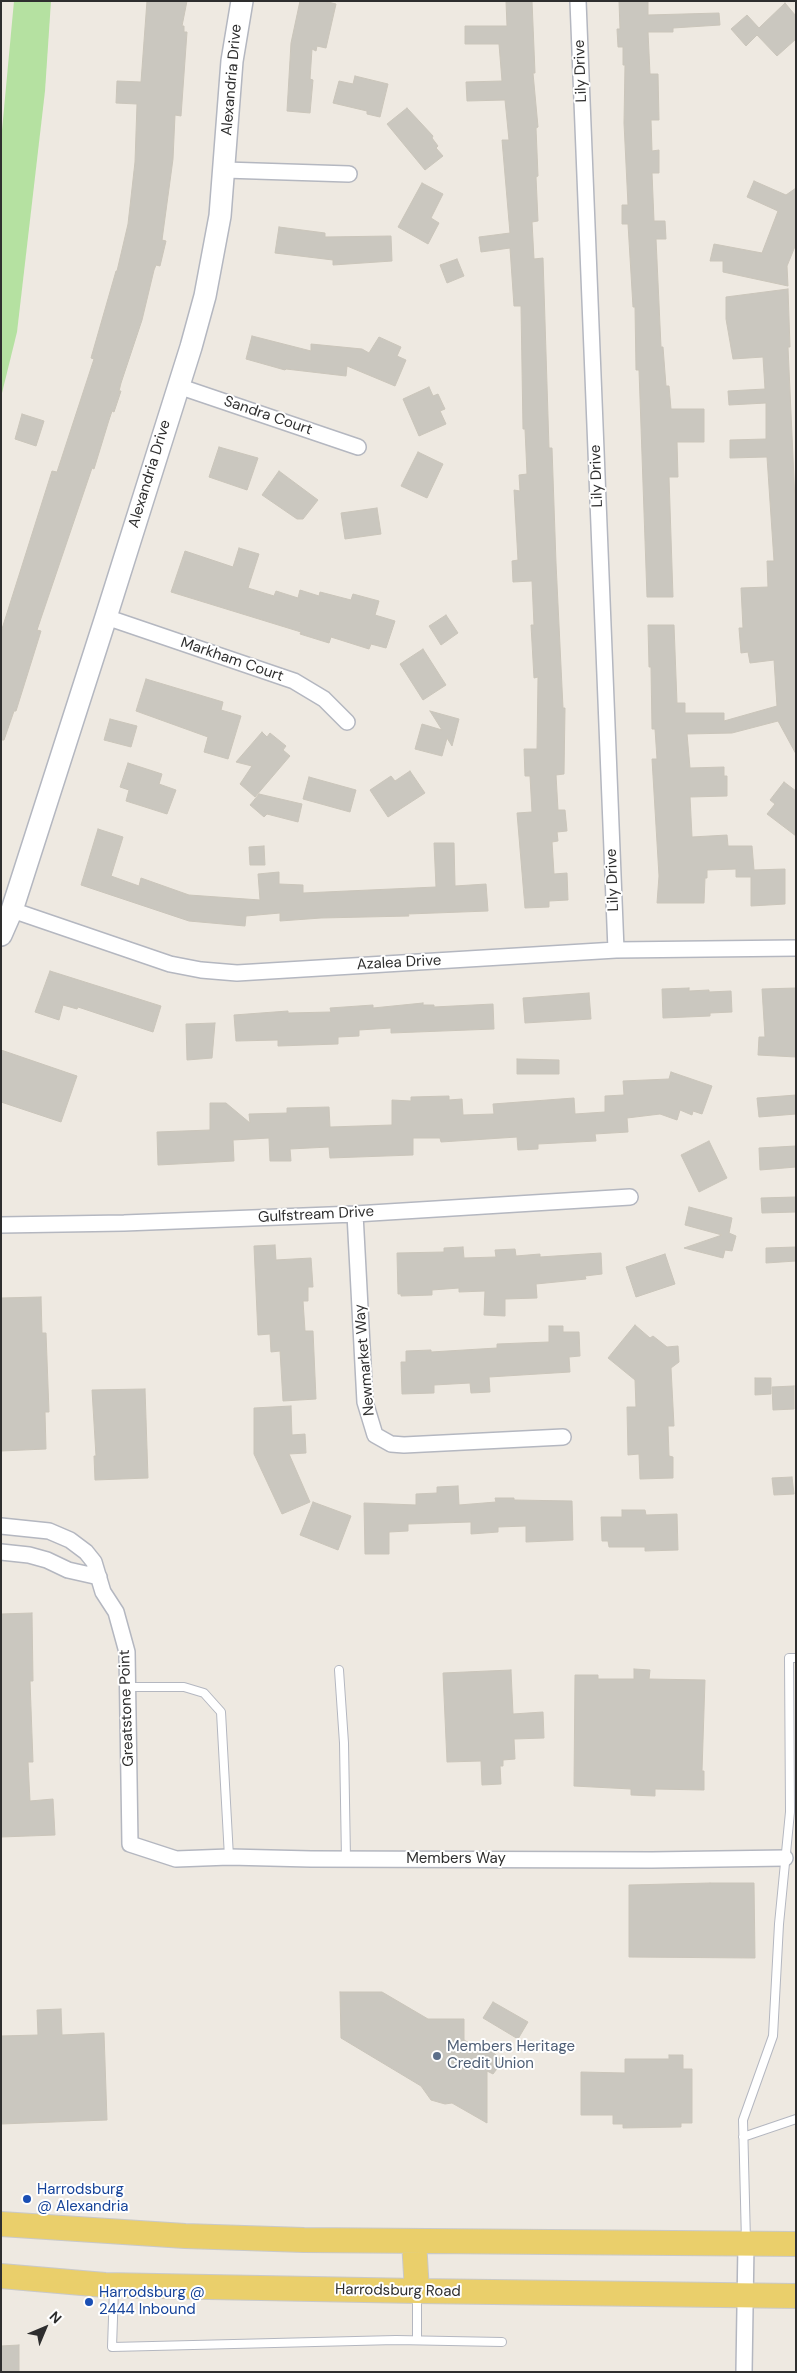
<!DOCTYPE html>
<html>
<head>
<meta charset="utf-8">
<style>
  body { margin:0 }
  #map { position:relative; width:797px; height:2373px; overflow:hidden; background:#eee9e1; font-family:"DM Sans",sans-serif }
  canvas { display:block }
  .frame { position:absolute; inset:0; border:2px solid #2e2e2e; pointer-events:none }
  .north { position:absolute; left:20px; top:2303px; width:50px; height:50px; -webkit-text-stroke:4px #fff; paint-order:stroke; rotate:45deg; font-size:14px; font-weight:700; line-height:20px; text-align:center; color:#2e2e2e }
  .north::after { content:''; display:block; margin:auto; width:18px; height:22px; background:#2e2e2e; clip-path:polygon(50% 0,100% 100%,50% 72%,0 100%) }
</style>
</head>
<body>
<div id="map">
<canvas width="797" height="2373"></canvas>
<div class="frame"></div>
<div class="north">N</div>
</div>
<script>
const ctx = document.querySelector('canvas').getContext('2d');
ctx.lineJoin = 'round';
function paint(path, color) {
  ctx.fillStyle = color;
  ctx.fill(path, 'evenodd');
}
function poly(rows) {
  const path = new Path2D();
  for (const r of rows) {
    path.moveTo(r[0], r[1]);
    for (let i = 2; i < r.length; i += 2) path.lineTo(r[i], r[i + 1]);
  }
  return path;
}
function stroke(path, color, width, dash) {
  ctx.strokeStyle = color;
  ctx.lineWidth = width;
  ctx.lineCap = dash ? 'butt' : 'round';
  ctx.setLineDash(dash || []);
  ctx.stroke(path);
}
function drawText(font, color, halo, rows, align = 'center') {
  ctx.font = font + ' "DM Sans",sans-serif';
  ctx.lineWidth = 4;
  ctx.setLineDash([]);
  ctx.textBaseline = 'middle';
  ctx.strokeStyle = halo;
  ctx.fillStyle = color;
  for (const [text, x, y, turn = 0] of rows) {
    ctx.save();
    ctx.translate(x, y);
    ctx.rotate((+turn || 0) * Math.PI / 180);
    ctx.textAlign = isNaN(turn) ? turn : align;
    if (halo) ctx.strokeText(text, 0, 0);
    ctx.fillText(text, 0, 0);
    ctx.restore();
  }
}
const green = poly([
  [14,1,51,1,45,91,17,332,1,397,1,141]
]);
const building = poly([
  [147,1,187,1,182,26,184,26,184,32,187,32,181,116,175,115,173,159,162,240,166,241,160,266,156,265,154,270,142,320,121,383,119,391,121,391,114,412,112,411,109,420,94,469,92,468,37,630,41,631,16,711,14,711,4,740,1,740,1,632,52,471,57,472,94,359,91,358,116,271,117,271,128,224,135,162,137,104,116,103,117,81,141,82,147,1],
  [300,1,324,1,336,4,326,48,317,46,316,51,312,49,310,79,313,80,310,113,287,111,291,43,300,1],
  [506,1,532,1,535,73,533,73,538,127,536,128,538,176,536,177,538,221,532,222,534,259,543,258,549,448,552,448,556,563,563,708,565,708,564,774,556,775,558,810,565,810,567,831,557,832,558,841,552,842,554,874,567,873,568,900,549,901,549,907,525,908,517,813,532,812,530,776,525,776,524,749,537,749,538,677,534,678,531,625,534,625,532,581,513,582,512,561,518,560,514,490,520,491,519,475,527,474,525,429,523,429,521,306,514,306,510,248,481,252,479,237,510,233,502,140,509,140,505,100,467,101,466,82,502,81,499,44,465,44,465,26,507,26,506,1],
  [619,1,648,1,648,15,719,13,720,25,673,28,673,32,648,32,650,74,658,74,659,120,651,120,652,151,659,150,659,173,652,173,654,221,665,221,666,239,656,239,661,347,663,347,666,386,669,386,671,409,704,409,704,442,677,442,678,477,669,477,673,597,647,597,639,370,636,370,635,307,633,307,628,224,622,224,622,205,628,205,624,123,625,65,623,65,623,47,618,47,617,29,620,29,619,1],
  [785,3,796,16,796,39,777,56,757,35,746,46,731,29,747,15,759,28,785,3],
  [355,76,388,84,380,117,367,114,367,111,333,103,339,81,353,84,355,76],
  [407,108,433,136,432,138,438,146,436,148,443,156,425,170,387,124,407,108],
  [754,181,786,195,796,188,796,244,787,266,788,286,723,272,723,261,710,261,714,244,762,253,778,211,747,197,754,181],
  [422,183,443,194,431,218,439,223,428,244,398,227,422,183],
  [279,227,325,233,325,237,391,236,392,261,333,265,333,260,275,253,279,227],
  [457,259,464,276,447,283,440,265,457,259],
  [788,289,790,347,788,347,796,523,796,754,778,721,732,733,687,734,690,768,724,767,724,776,727,776,727,796,690,797,692,837,727,835,728,846,752,846,754,870,785,869,785,904,751,906,751,877,736,877,736,869,707,870,707,878,705,878,704,903,657,903,659,876,652,759,657,759,655,729,652,729,651,667,649,667,648,625,674,625,677,703,685,703,685,713,724,713,724,721,777,706,774,660,750,663,748,652,741,653,739,628,743,628,741,588,768,587,767,561,774,561,767,457,730,458,730,440,766,439,766,403,729,405,728,391,765,389,763,357,733,359,726,319,726,297,788,289],
  [252,336,311,351,311,344,362,349,369,353,379,337,401,347,397,356,406,360,395,386,347,366,346,376,286,369,285,370,246,359,252,336],
  [429,387,433,396,438,394,445,409,440,411,446,424,419,436,403,399,429,387],
  [22,414,44,421,36,446,15,439,22,414],
  [219,447,258,458,247,490,209,477,219,447],
  [418,452,443,464,427,498,401,486,418,452],
  [279,471,318,500,303,519,297,519,262,495,279,471],
  [377,508,381,534,345,539,341,513,377,508],
  [239,548,259,554,248,588,274,596,276,591,298,598,300,590,319,596,320,592,351,600,353,594,379,601,375,615,395,621,386,648,371,644,369,649,331,637,329,643,300,634,301,632,171,592,185,551,233,567,239,548],
  [446,615,458,633,441,645,429,626,446,615],
  [423,649,446,685,423,700,400,664,423,649],
  [146,679,223,702,221,710,241,716,228,759,204,752,208,737,136,711,146,679],
  [430,711,459,719,452,746,447,738,442,756,415,749,422,724,442,730,430,711],
  [110,719,137,726,131,747,104,740,110,719],
  [262,732,267,737,270,733,286,746,283,750,290,756,255,797,240,784,252,766,236,762,262,732],
  [128,763,162,774,159,784,176,790,167,814,126,801,129,790,120,787,128,763],
  [410,771,425,793,388,817,370,790,391,776,395,781,410,771],
  [309,777,356,790,350,812,303,799,309,777],
  [784,782,796,791,796,836,767,814,775,804,770,800,784,782],
  [259,794,302,804,298,822,267,814,264,817,250,805,259,794],
  [98,829,123,837,111,876,139,886,141,878,189,895,260,900,258,874,279,872,279,884,303,885,303,893,436,887,434,843,454,843,455,886,486,884,488,911,408,914,409,916,321,918,280,921,280,913,246,916,245,926,189,921,81,885,98,829],
  [264,846,265,865,250,865,249,847,264,846],
  [50,971,161,1006,153,1032,78,1007,77,1009,63,1005,59,1020,35,1012,50,971],
  [689,988,689,991,709,990,709,992,731,991,732,1012,710,1013,710,1016,663,1018,662,989,689,988],
  [796,988,796,1057,758,1055,759,1037,765,1037,762,989,796,988],
  [589,993,591,1019,525,1023,523,998,589,993],
  [423,1003,423,1005,434,1005,434,1007,493,1004,494,1029,391,1033,391,1028,359,1030,359,1036,338,1037,338,1044,278,1046,278,1040,236,1041,234,1015,288,1011,288,1013,331,1012,330,1008,373,1005,373,1008,423,1003],
  [215,1023,212,1058,187,1060,186,1024,215,1023],
  [1,1050,77,1076,61,1122,1,1102,1,1050],
  [517,1059,559,1060,559,1074,517,1074,517,1059],
  [671,1072,712,1086,702,1114,693,1111,692,1115,680,1110,677,1120,660,1114,627,1118,628,1132,595,1134,596,1141,538,1144,538,1149,518,1150,517,1137,441,1142,440,1138,413,1138,413,1155,330,1158,329,1147,290,1149,291,1161,270,1161,269,1138,233,1140,234,1161,158,1165,157,1132,210,1130,210,1103,226,1103,250,1123,249,1114,287,1113,287,1108,329,1107,330,1127,392,1125,392,1100,411,1101,411,1097,449,1096,449,1100,462,1099,463,1115,494,1114,493,1104,574,1098,575,1114,605,1112,605,1096,624,1095,623,1081,669,1079,671,1072],
  [796,1095,796,1114,759,1117,757,1098,796,1095],
  [709,1141,727,1178,699,1192,681,1155,709,1141],
  [796,1146,796,1167,760,1170,759,1148,796,1146],
  [796,1197,796,1212,762,1213,761,1198,796,1197],
  [689,1207,732,1218,729,1233,736,1236,732,1251,725,1250,723,1258,684,1248,722,1235,685,1225,689,1207],
  [275,1245,276,1260,311,1258,313,1287,308,1287,308,1301,303,1301,305,1331,313,1331,316,1399,283,1401,280,1351,271,1352,270,1334,258,1335,254,1246,275,1245],
  [463,1247,464,1258,496,1257,495,1250,515,1249,516,1256,540,1254,540,1257,601,1253,602,1274,585,1276,586,1279,536,1284,537,1298,505,1299,505,1316,484,1315,485,1291,459,1292,459,1288,432,1290,432,1295,401,1296,401,1294,398,1294,397,1253,444,1252,444,1248,463,1247],
  [796,1247,796,1261,766,1263,766,1248,796,1247],
  [665,1254,675,1284,636,1297,626,1267,665,1254],
  [41,1297,42,1333,46,1333,49,1412,45,1412,46,1449,1,1451,1,1298,41,1297],
  [635,1325,650,1338,653,1336,667,1347,678,1346,679,1362,671,1368,674,1426,668,1426,669,1456,673,1457,673,1478,640,1479,639,1454,628,1455,627,1407,636,1407,635,1380,608,1358,635,1325],
  [549,1326,563,1326,563,1332,579,1332,580,1356,569,1357,570,1372,489,1377,490,1392,471,1393,470,1383,434,1385,434,1393,402,1394,401,1362,406,1362,406,1351,431,1350,431,1352,497,1348,497,1344,549,1342,549,1326],
  [755,1378,771,1378,771,1394,755,1395,755,1378],
  [794,1386,794,1409,773,1410,772,1387,794,1386],
  [145,1389,148,1478,95,1480,94,1456,96,1456,92,1390,145,1389],
  [291,1406,292,1435,305,1434,306,1453,289,1454,310,1502,282,1514,254,1454,254,1408,291,1406],
  [792,1477,794,1494,774,1495,772,1478,792,1477],
  [458,1486,459,1505,496,1502,495,1498,514,1498,514,1500,572,1501,573,1540,526,1542,526,1526,498,1527,498,1532,471,1534,471,1522,408,1524,408,1531,389,1532,389,1554,365,1554,364,1503,416,1505,416,1494,437,1493,437,1487,458,1486],
  [313,1502,351,1516,338,1550,300,1535,313,1502],
  [622,1510,645,1510,646,1515,677,1514,678,1550,645,1551,645,1547,609,1547,608,1541,602,1541,601,1517,622,1517,622,1510],
  [32,1613,33,1681,30,1681,33,1762,28,1762,30,1801,53,1799,55,1835,1,1837,1,1614,32,1613],
  [634,1669,650,1670,649,1679,705,1680,702,1771,704,1771,704,1790,655,1789,655,1796,631,1795,631,1789,574,1786,575,1675,598,1675,598,1679,634,1679,634,1669],
  [511,1670,513,1714,543,1712,544,1738,514,1739,515,1759,503,1760,503,1766,500,1766,501,1784,482,1785,481,1761,447,1762,443,1673,511,1670],
  [710,1883,754,1883,755,1958,629,1957,629,1885,710,1883],
  [340,1992,382,1992,428,2019,464,2019,464,2040,488,2053,490,2050,503,2061,493,2074,487,2071,487,2123,452,2103,445,2104,431,2100,421,2086,341,2038,340,1992],
  [493,2002,528,2022,518,2039,483,2018,493,2002],
  [61,2009,62,2035,104,2033,107,2120,1,2124,1,2036,38,2035,37,2010,61,2009],
  [669,2055,683,2055,683,2069,692,2069,692,2123,681,2123,681,2127,623,2128,623,2124,613,2124,613,2115,581,2115,581,2072,625,2073,625,2059,669,2059,669,2055],
  [19,2345,19,2372,1,2372,1,2346,19,2345]
]);
const lane = poly([
  [339,1670,344,1743,346,1859],
  [128,1687,184,1687,204,1693,221,1712,229,1857],
  [743,2137,796,2119],
  [746,2242,743,2120,773,2036,779,1924,790,1812,789,1658,796,1658],
  [114,2289,112,2347,396,2340,502,2342],
  [417,2293,417,2340]
]);
const street = poly([
  [578,1,616,950],
  [225,170,349,174],
  [178,386,358,447],
  [106,617,294,681,324,699,347,722],
  [12,910,170,964,201,970,237,973,616,950,796,948],
  [355,1214,365,1402,375,1435,391,1444,404,1445,563,1437],
  [1,1225,124,1223,355,1214,630,1197],
  [1,1526,49,1531,70,1540,86,1552,94,1562,103,1592,116,1612,127,1652,130,1844,176,1859,229,1857,311,1859,652,1860,785,1858],
  [1,1552,29,1555,47,1560,68,1570,99,1577],
  [744,2372,746,2244]
]);
const secondary = poly([
  [1,935,12,910,106,617,191,347,205,296,220,216,232,61,242,1]
]);
const primary = poly([
  [1,2224,185,2236,304,2240,796,2244],
  [414,2241,417,2291],
  [1,2276,105,2285,417,2291,796,2296]
]);
const markers = [
  [437,2056,5,"#5c6f8a"],
  [27,2199,5,"#1a4fb4"],
  [89,2302,5,"#1a4fb4"]
];
const streetNames = [
  ["Lily Drive",581,71,-92],
  ["Alexandria Drive",232,80,-85],
  ["Sandra Court",268,416,19],
  ["Alexandria Drive",150,474,-73],
  ["Lily Drive",597,476,-92],
  ["Markham Court",232,660,19],
  ["Lily Drive",613,880,-92],
  ["Azalea Drive",399,963,-3],
  ["Gulfstream Drive",316,1215,-3],
  ["Newmarket Way",365,1360,-95],
  ["Greatstone Point",127,1708,-92],
  ["Members Way",456,1859],
  ["Harrodsburg Road",398,2291,1]
];
const serviceNames = [
  ["Members Heritage",447,2047],
  ["Credit Union",447,2064]
];
const transitNames = [
  ["Harrodsburg",37,2190],
  ["@ Alexandria",37,2207],
  ["Harrodsburg @",99,2293],
  ["2444 Inbound",99,2310]
];
paint(green, '#b5e1a1');
paint(building, '#cac7bf');
stroke(building, '#cac5ba', 1);
stroke(lane, '#b4b7c0', 10);
stroke(street, '#b4b7c0', 18);
stroke(secondary, '#b4b7c0', 24);
stroke(primary, '#c9c9c9', 26);
stroke(lane, '#fff', 8);
stroke(street, '#fff', 15);
stroke(secondary, '#fff', 21);
stroke(primary, '#eacf6b', 24);
for (const [x, y, r, color] of markers) {
  const dot = new Path2D();
  dot.arc(x, y, r, 0, 2 * Math.PI);
  ctx.fillStyle = color;
  ctx.fill(dot);
  stroke(dot, '#fff', 2);
}
drawText('15px', '#2e2e2e', '#fff', streetNames);
drawText('15px', '#4e5e75', '#fff', serviceNames, 'left');
drawText('15px', '#164399', '#fff', transitNames, 'left');
</script>
</body>
</html>
